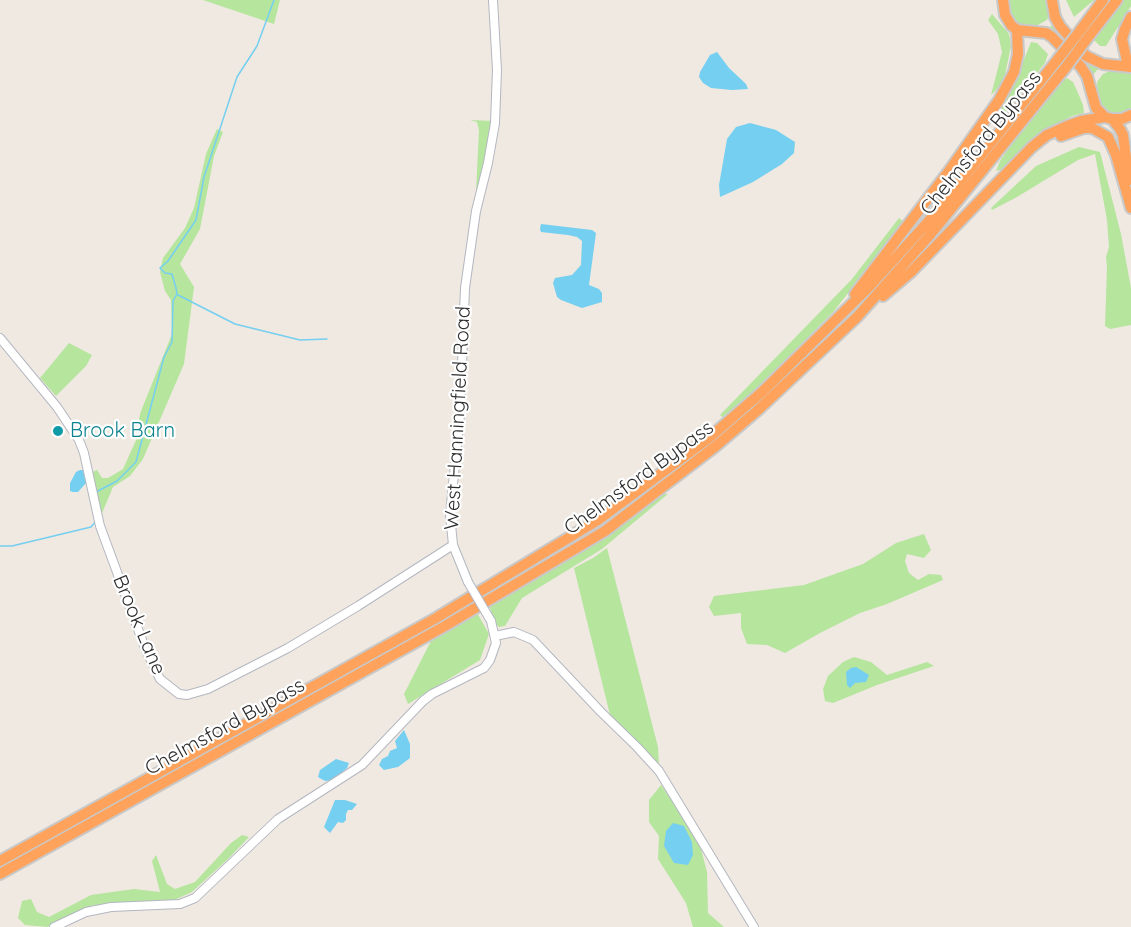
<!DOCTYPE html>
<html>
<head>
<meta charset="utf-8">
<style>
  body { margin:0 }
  canvas { display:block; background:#efe9e1 }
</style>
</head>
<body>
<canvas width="1131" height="927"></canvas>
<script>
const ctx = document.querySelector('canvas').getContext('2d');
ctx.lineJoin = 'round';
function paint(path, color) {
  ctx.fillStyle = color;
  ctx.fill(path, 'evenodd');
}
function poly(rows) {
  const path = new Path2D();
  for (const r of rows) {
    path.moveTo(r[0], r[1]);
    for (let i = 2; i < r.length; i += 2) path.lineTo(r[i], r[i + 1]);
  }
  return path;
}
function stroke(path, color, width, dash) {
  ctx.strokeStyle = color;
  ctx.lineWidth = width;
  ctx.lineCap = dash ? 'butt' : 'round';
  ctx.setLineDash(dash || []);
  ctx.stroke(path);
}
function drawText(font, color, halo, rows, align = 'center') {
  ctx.font = font + ' Quicksand,sans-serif';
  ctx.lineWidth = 4.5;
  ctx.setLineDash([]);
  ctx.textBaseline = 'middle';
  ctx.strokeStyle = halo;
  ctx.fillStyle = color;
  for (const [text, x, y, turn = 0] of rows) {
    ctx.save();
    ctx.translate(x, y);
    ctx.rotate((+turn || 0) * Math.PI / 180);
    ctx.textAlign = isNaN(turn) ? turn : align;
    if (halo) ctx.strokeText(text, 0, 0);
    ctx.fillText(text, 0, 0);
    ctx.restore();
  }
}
const green = poly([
  [203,0,280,0,274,24],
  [1010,0,1047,0,1049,14,1047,20,1034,27,1023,27,1014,22,1009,13],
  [1066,0,1094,0,1074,17],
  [1123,0,1131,0,1131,6,1106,46,1100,46,1094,40],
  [992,14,1009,34,1011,46,1005,75,998,88,991,95,1002,52,998,34,988,20],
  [1054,23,1100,67,1091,77,1047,30],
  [1031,42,1037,43,1048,54,1045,63,999,120,996,116,1017,77],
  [1112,70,1126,71,1131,74,1131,110,1122,114,1111,113,1098,101,1097,82,1103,74],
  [1067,78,1073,82,1078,93,1083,105,1084,113,1072,116,1049,128,1003,169,996,171,1000,161,1016,138,1060,83],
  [470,120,493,121,482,178,476,192,479,130,477,122],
  [217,129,223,132,214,156,200,229,180,264,194,287,184,364,143,459,130,476,113,487,100,518,90,473,97,470,102,478,108,478,123,469,142,427,139,419,141,411,172,334,171,300,165,291,160,272,163,258,185,228,194,208,206,154],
  [1079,147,1100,152,1121,234,1131,288,1131,325,1110,329,1105,326,1107,268,1106,257,1109,247,1107,220,1095,154,1078,160,1017,197,992,210,991,208,1036,166],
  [899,218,904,222,834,311,760,386,738,406,722,417,720,415,852,279],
  [69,343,92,355,86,366,56,396,40,378],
  [660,494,668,494,602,549,522,598,505,626,499,627,494,622,489,604],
  [924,534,931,550,924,558,907,554,905,561,909,573,918,580,929,574,941,575,943,580,887,604,860,613,820,633,785,653,767,645,747,644,741,628,741,613,714,616,709,607,714,596,804,585,863,564,896,543],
  [607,548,658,747,659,766,645,756,610,715,574,568,593,558],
  [476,611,489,634,480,660,408,704,404,694,434,635],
  [854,657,871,662,887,675,927,662,934,666,877,685,833,703,825,701,823,689,828,676,843,662],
  [661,785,699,841,707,872,708,913,724,927,693,927,686,903,658,859,659,836,649,822,649,800],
  [242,835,249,837,228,859,192,892,170,902,93,905,48,927,25,925,18,918,22,901,31,899,37,912,49,917,91,895,134,889,160,892,152,861,156,855,167,884,175,889,195,882,231,843]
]);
const water = poly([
  [717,52,729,68,746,84,748,89,732,90,711,88,703,83,699,77,700,72,710,55],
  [750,123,776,130,795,142,794,153,782,164,753,182,720,197,719,185,727,139,736,127],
  [541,224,592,230,596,233,589,285,599,289,602,293,602,302,582,308,561,300,557,297,553,283,555,278,572,275,581,265,582,241,577,237,568,235,541,232,540,229],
  [80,470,83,470,86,483,78,492,73,492,70,491,70,483,76,472],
  [856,667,869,675,866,682,855,683,850,688,847,685,846,672,851,668],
  [404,730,410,744,410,758,398,767,384,770,379,765,382,759,388,756,390,751,397,748,395,741],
  [336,759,349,763,347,768,333,780,325,781,318,777,320,770],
  [335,800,345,800,357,804,352,810,348,810,346,814,346,820,343,823,338,822,330,833,324,827],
  [673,823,684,826,692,842,693,855,688,865,674,863,664,846,666,831]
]);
const stream = poly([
  [178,295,235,324,300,340,327,339],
  [96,492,117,481,136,462,164,357,172,342,173,301,177,294,176,288,172,274,165,273,160,268,168,261,196,220,204,177,237,77,257,46,274,0],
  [0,546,12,546,91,527,96,521]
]);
const minor = poly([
  [0,338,57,407,79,440,84,453,100,526,145,648,160,679,179,694,187,695,208,689,288,648,358,606,453,545],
  [468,582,453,545,450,514,460,415,465,288,476,211,488,163,495,123,497,70,493,0],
  [495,636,514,632,533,640,601,712,637,747,659,771,754,927],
  [54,927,86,912,111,907,180,904,195,898,278,819,362,765,423,701,432,694,484,668,490,660,496,643,491,621]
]);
const highway = poly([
  [1003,0,1005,15,1011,25,1017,30,1046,33,1052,37,1081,67,1087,76,1096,108,1105,117,1112,119,1122,119,1131,115],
  [1052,0,1055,17,1060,26,1086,56,1103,64,1131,67],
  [1079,32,1103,0],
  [1086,40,1117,0],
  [1128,66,1122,39,1125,29,1131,17],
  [1112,119,1120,129,1123,135,1129,180],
  [1061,136,1084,128,1092,128,1108,137,1116,155,1131,208],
  [855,294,949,171,999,100,1014,72,1018,54,1017,30],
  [883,296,911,272,1032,147,1047,135,1067,126,1081,121,1105,117],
  [0,861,436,618,598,520,709,438,762,392,869,287,927,223,1058,59],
  [0,874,445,626,605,531,716,446,758,410,857,317,929,236,1066,67]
]);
const minorBridge = poly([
  [468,582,491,621]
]);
const highwayBridge = poly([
  [1058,59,1079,32],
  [1066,67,1086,40]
]);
const markers = [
  [58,431,6,"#0f9aa8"]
];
const streetNames = [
  ["Chelmsford Bypass",981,143,-51],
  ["West Hanningfield Road",458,418,-87],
  ["Chelmsford Bypass",639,478,-36],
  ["Brook Lane",139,625,67],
  ["Chelmsford Bypass",225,727,-29]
];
const cultureNames = [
  ["Brook Barn",70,431]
];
paint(green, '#b6e59e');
paint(water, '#75cff0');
stroke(stream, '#75cff0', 1.5);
stroke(minor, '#b4b7c1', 10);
stroke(highway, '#c9c9c9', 14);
stroke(minor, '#fff', 8);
stroke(highway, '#ffa35c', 10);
stroke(minorBridge, '#b4b7c1', 10, []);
stroke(highwayBridge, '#c9c9c9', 14, []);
stroke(minorBridge, '#fff', 8);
stroke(highwayBridge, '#ffa35c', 10);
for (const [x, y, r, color] of markers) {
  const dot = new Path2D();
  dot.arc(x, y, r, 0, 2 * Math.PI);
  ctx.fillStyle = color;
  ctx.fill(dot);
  stroke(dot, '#fff', 2);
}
drawText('20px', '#2e2e2e', '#fff', streetNames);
drawText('20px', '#0d838f', '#fff', cultureNames, 'left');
</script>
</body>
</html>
